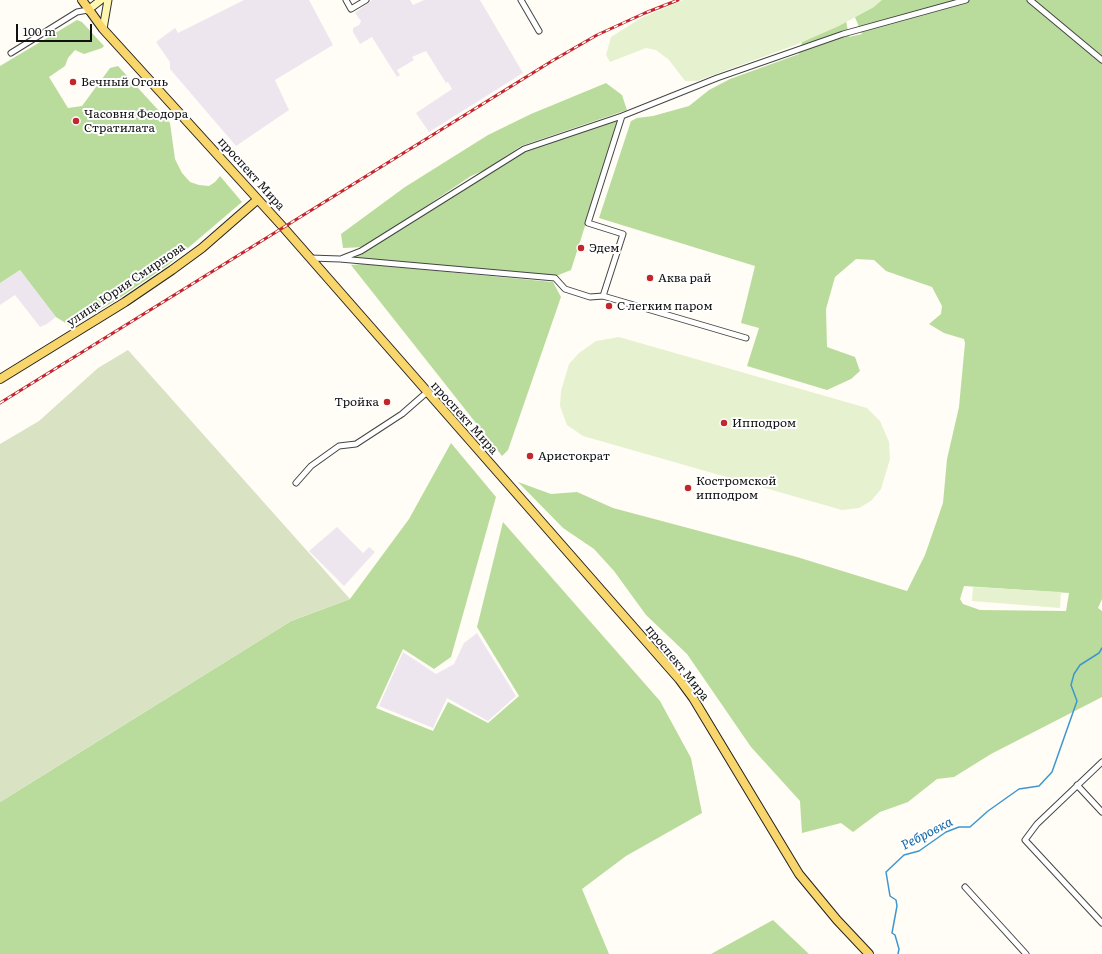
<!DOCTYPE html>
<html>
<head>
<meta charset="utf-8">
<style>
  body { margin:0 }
  #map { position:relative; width:1102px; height:954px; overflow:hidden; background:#fffdf5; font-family:Literata,serif }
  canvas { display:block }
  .scale { position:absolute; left:16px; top:24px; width:76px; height:18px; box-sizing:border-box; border:2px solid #111; border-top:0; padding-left:5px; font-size:12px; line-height:14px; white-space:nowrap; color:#111; -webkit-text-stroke:3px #fff; paint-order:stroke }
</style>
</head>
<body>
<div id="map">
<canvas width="1102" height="954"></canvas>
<div class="scale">100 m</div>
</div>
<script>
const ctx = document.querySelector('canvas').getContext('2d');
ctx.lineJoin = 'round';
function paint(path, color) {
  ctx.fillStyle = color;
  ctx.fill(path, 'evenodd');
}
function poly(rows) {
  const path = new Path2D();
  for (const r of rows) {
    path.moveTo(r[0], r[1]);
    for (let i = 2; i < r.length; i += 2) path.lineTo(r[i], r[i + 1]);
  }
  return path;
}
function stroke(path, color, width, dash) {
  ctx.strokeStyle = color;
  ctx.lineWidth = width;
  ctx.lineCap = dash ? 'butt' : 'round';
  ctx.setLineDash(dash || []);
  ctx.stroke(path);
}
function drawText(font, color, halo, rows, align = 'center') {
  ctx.font = font + ' Literata,serif';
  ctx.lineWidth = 4;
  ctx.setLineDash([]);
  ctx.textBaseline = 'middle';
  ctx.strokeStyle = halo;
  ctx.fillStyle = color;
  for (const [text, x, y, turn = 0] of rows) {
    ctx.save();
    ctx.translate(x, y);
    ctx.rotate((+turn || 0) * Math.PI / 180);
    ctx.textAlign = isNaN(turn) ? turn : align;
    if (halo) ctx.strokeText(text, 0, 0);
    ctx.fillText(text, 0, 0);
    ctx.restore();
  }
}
const industrial = poly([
  [244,0,309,0,333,45,275,80,289,110,236,146,170,69,170,62,156,42,175,28,178,33],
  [372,0,410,0,413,5,424,0,480,0,523,73,429,132,416,113,452,89,448,82,446,83,426,51,412,57,414,60,397,70,400,75,397,77,372,37,360,44,353,32,353,28,359,25,361,21,355,13],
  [20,270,56,317,47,324,40,327,15,295,0,305,0,283],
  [337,527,363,553,369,547,375,552,344,586,309,551],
  [477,633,516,696,488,721,447,698,433,728,379,706,403,652,436,674,454,664,464,643]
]);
const forest = poly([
  [864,0,1102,0,1102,599,1098,608,1102,611,1102,697,991,754,954,777,937,779,908,802,880,812,853,832,841,823,802,833,800,801,751,747,687,654,646,615,614,571,594,549,563,528,518,482,551,494,577,492,613,508,797,557,907,591,925,555,943,503,947,459,959,407,965,343,964,339,944,333,929,324,941,314,942,306,932,287,886,271,874,260,856,259,835,277,826,309,827,347,855,357,860,371,851,379,827,390,747,366,759,328,741,323,755,266,599,218,631,121,637,118,653,116,689,106,709,90,730,79,799,54,804,34,845,15,849,37,862,34,852,10],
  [964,586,1069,593,1066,611,980,610,963,604,960,599],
  [77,20,82,22,104,46,102,48,84,54,75,50,68,58,65,66,49,77,68,108,82,106,110,68,118,66,170,123,175,159,182,173,190,182,199,185,209,186,215,182,220,176,242,202,168,265,121,297,72,327,56,317,20,270,0,283,0,66],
  [606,83,622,95,627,110,521,146,487,169,471,176,365,247,343,248,341,234,405,187,488,135,531,114],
  [619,119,571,270,556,276,353,258,525,150],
  [364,264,553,282,561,297,508,450,502,456,351,265],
  [451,443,496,497,451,657,434,669,403,649,376,708,433,731,448,702,488,723,519,696,477,627,503,522,660,701,691,758,702,813,626,856,582,889,609,954,0,954,0,802,291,621,350,599,409,519],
  [773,920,809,954,711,954]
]);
const cemetery = poly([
  [128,350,350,599,291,621,0,802,0,444,39,421,98,368]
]);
const pitch = poly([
  [683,0,882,0,874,7,839,26,798,44,697,81,685,81,669,60,656,50,646,48,610,62,606,55,611,37,641,18],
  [619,337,867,408,880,421,889,442,890,459,881,489,871,501,859,508,842,510,583,436,567,425,560,406,561,391,569,364,579,353,596,341],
  [973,587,1061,592,1060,608,972,601]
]);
const stream = poly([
  [898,954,899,949,895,935,892,933,897,906,896,900,890,896,886,872,904,855,919,851,946,832,959,827,970,827,988,811,1019,789,1039,786,1052,772,1077,701,1071,685,1074,674,1080,665,1099,653,1102,648]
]);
const street = poly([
  [346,0,351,9,366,0],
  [521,0,539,31],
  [1030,0,1102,60],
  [11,53,77,12,88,10],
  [310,258,340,259,555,278,565,289,590,297,603,296,746,338],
  [343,258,361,251,524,149,622,116],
  [603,296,623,234,588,223,622,116,717,78,843,34,966,0],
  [296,483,311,466,339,446,356,444,402,414,426,393],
  [1102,762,1037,824,1025,840,1102,923],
  [1077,785,1102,812],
  [965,887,1026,954]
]);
const secondary = poly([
  [88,10,101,0],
  [103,29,108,0]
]);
const primary = poly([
  [82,0,103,29,283,227,679,679,693,698,799,874,837,920,869,954],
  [0,379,125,302,172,270,202,248,257,200]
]);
const rail = poly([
  [0,403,552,61,597,35,645,13,678,0]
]);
const markers = [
  [73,82,4,"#c4262e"],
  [76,121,4,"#c4262e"],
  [581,248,4,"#c4262e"],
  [650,278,4,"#c4262e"],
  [609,306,4,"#c4262e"],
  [387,402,4,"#c4262e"],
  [724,423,4,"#c4262e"],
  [530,456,4,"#c4262e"],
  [688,488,4,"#c4262e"]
];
const poiNames = [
  ["Вечный Огонь",81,82],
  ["Часовня Феодора",84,114],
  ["Стратилата",84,128],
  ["Эдем",589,248],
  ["Аква рай",658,278],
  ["С легким паром",617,306],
  ["Тройка",379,402,"right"],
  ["Ипподром",732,423],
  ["Аристократ",538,456],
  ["Костромской",696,481],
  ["ипподром",696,495]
];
const streetNames = [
  ["проспект Мира",251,174,48],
  ["улица Юрия Смирнова",126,285,-34],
  ["проспект Мира",464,418,48],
  ["проспект Мира",677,663,51]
];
const waterNames = [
  ["Ребровка",927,834,-27]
];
paint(industrial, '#eee6ef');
paint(forest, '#b9dc9c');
paint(cemetery, '#d9e3c4');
paint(pitch, '#e6f2cf');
stroke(stream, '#3f96cf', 1.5);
stroke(street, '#444', 7);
stroke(secondary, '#333', 9);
stroke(primary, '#222', 10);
stroke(street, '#fff', 5);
stroke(secondary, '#fff6b0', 7);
stroke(primary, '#f9d66b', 8);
stroke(rail, '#c4262e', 3);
stroke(rail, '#fff', 1.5, [4.5]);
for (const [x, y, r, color] of markers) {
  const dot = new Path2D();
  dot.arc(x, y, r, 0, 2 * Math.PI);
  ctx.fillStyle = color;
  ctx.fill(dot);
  stroke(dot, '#fff', 1.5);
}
drawText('12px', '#111', '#fff', poiNames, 'left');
drawText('12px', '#111', '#fff', streetNames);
drawText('italic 13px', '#1768a6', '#fff', waterNames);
</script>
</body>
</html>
